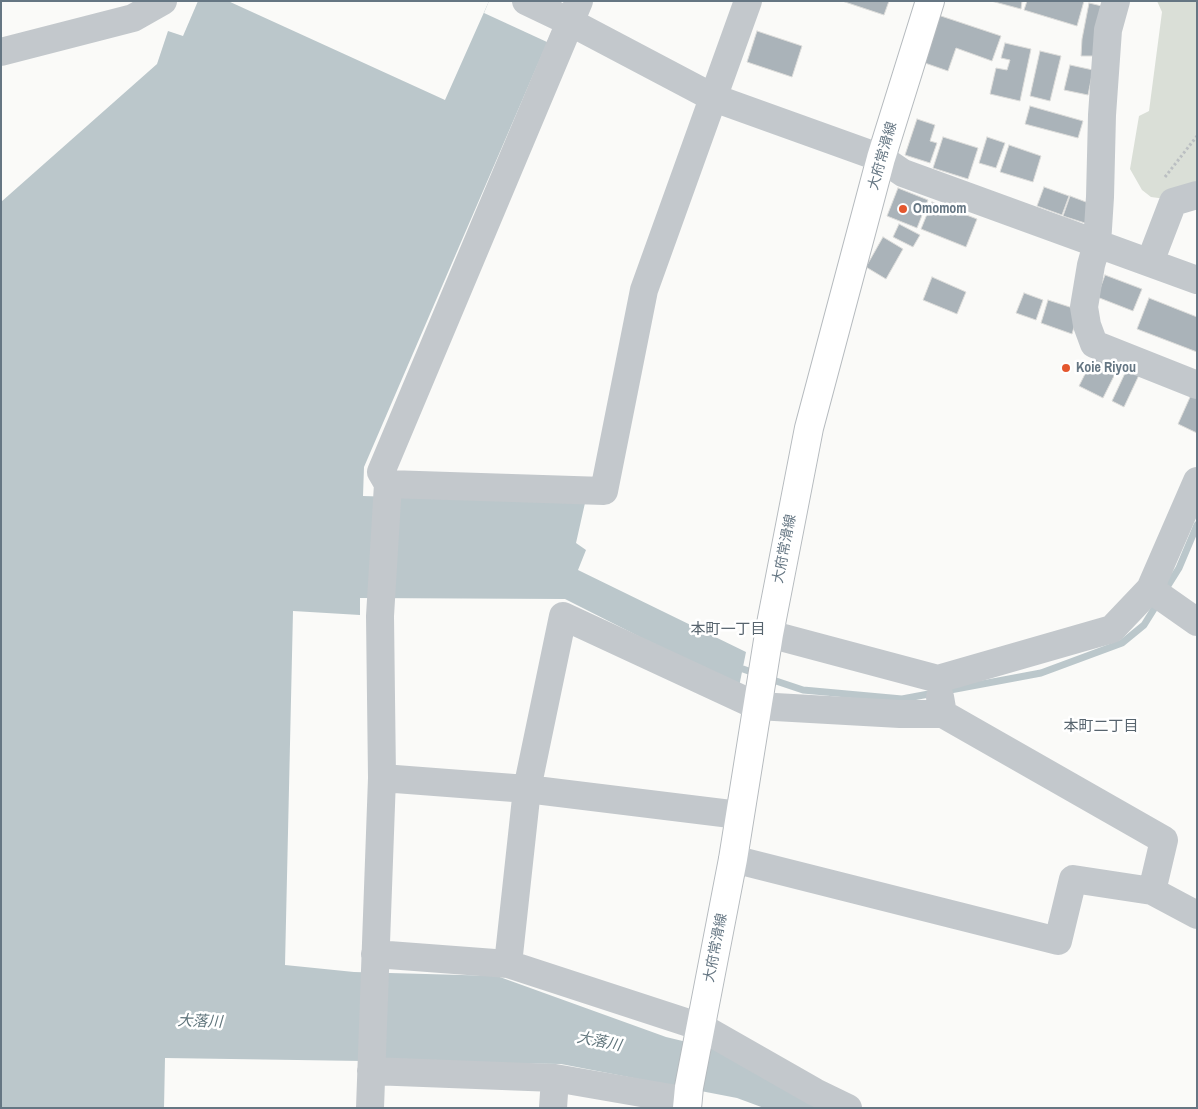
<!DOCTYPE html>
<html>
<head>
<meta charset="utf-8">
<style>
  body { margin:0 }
  #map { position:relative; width:1198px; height:1109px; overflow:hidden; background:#fafaf8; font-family:"Archivo Narrow",sans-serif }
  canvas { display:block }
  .frame { position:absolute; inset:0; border:2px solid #657683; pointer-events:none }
</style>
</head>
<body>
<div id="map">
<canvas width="1198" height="1109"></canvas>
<div class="frame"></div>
</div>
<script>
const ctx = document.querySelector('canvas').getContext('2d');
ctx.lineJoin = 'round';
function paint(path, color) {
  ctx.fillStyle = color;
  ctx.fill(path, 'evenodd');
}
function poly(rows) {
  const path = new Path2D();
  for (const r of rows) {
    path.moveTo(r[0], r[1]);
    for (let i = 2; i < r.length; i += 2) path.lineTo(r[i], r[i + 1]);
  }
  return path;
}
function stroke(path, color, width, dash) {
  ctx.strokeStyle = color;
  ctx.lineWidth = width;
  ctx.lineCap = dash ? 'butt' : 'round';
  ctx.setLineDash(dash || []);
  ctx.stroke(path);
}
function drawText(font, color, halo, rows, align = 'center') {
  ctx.font = font + ' "Archivo Narrow","Noto Sans JP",sans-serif';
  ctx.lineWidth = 5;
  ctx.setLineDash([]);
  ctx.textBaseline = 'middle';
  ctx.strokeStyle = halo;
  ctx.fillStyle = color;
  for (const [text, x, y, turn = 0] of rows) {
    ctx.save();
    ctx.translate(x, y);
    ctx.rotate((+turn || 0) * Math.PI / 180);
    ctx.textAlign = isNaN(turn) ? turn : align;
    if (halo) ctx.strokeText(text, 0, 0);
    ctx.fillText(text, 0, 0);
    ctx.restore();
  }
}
const green = poly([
  [1157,1,1197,1,1197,191,1166,199,1151,197,1142,190,1130,169,1139,116,1149,111,1162,12]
]);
const water = poly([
  [198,1,228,1,445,100,489,1,565,1,364,467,363,496,585,503,576,543,586,550,578,570,746,652,739,687,565,599,360,598,360,615,293,611,285,965,354,972,497,976,666,1037,724,1051,840,1108,764,1108,737,1098,561,1064,165,1058,164,1108,1,1108,1,202,157,64,168,31,183,36]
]);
const pier = poly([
  [489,1,565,1,547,42,484,13]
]);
const stream = poly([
  [1164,592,1179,568,1197,525],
  [743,669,757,674],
  [767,678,803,690,902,699,1041,673,1122,643,1144,625,1159,601]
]);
const building = poly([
  [842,1,889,1,884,15,842,1],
  [991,1,1022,1,1021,9,991,1],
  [1027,1,1084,1,1077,26,1024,10,1027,1],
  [1089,3,1106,7,1099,56,1081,56,1082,39,1089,3],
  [938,15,1001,36,992,61,956,48,948,71,922,62,938,15],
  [757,31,802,46,792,77,747,62,757,31],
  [1005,43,1031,49,1020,101,990,94,996,68,1007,70,1010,60,1001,58,1005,43],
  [1040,51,1061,56,1050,101,1030,96,1040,51],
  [1070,65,1093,70,1088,95,1064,90,1070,65],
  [1030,106,1083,121,1078,138,1025,124,1030,106],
  [917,119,935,125,930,141,937,143,930,163,905,155,917,119],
  [943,137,978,148,968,179,933,168,943,137],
  [987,137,1005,143,996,168,979,163,987,137],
  [1009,145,1041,156,1033,182,1000,172,1009,145],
  [1044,187,1069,196,1062,215,1037,206,1044,187],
  [898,188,928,200,917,228,887,216,898,188],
  [1070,196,1094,205,1088,224,1063,216,1070,196],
  [932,202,977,219,966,247,921,229,932,202],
  [899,224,920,235,913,247,893,237,899,224],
  [883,237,903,249,886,279,866,267,883,237],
  [1105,275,1142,289,1133,311,1097,297,1105,275],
  [932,277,966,292,957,314,923,300,932,277],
  [1024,293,1043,300,1036,320,1016,313,1024,293],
  [1149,298,1197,317,1197,352,1137,329,1149,298],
  [1048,300,1079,310,1072,334,1041,323,1048,300],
  [1095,354,1119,366,1103,398,1079,386,1095,354],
  [1127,369,1139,375,1124,407,1112,401,1127,369],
  [1191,395,1197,398,1197,433,1178,424,1191,395]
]);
const path = poly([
  [1165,177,1197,136]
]);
const minor = poly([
  [526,1,570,22,714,98,881,158,903,173,1197,280],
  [1116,1,1108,30,1102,115,1100,197,1097,244,1091,265,1084,307,1087,325,1094,344,1197,385],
  [1,52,133,18,163,1],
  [1150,262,1173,202,1197,195],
  [388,484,604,491,644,290,748,1],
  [1150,589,1197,622],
  [769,634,938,679,1112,629,1150,589,1197,481],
  [940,697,943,714,1164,840,1152,891],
  [382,778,527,789,739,815],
  [733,859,1058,941,1073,879,1152,891,1197,915],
  [375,954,508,964,701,1027,815,1092,848,1108],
  [508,964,527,789,563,616,757,706,900,714,943,714],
  [371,1071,555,1078,688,1101],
  [370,1108,382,778,380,616,388,484,381,472,579,1],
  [553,1108,555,1078]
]);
const major = poly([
  [687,1108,689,1087,733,859,769,634,809,428,881,158,930,1]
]);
const markers = [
  [903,209,5,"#e4572e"],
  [1066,368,5,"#e4572e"]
];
const streetNames = [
  ["大府常滑線",883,156,-74],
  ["大府常滑線",785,549,-79],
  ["大府常滑線",716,948,-79]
];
const poiNames = [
  ["Omomom",913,209],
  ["Koie Riyou",1076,368]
];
const neighbourhoodNames = [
  ["本町一丁目",728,630],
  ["本町二丁目",1101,727]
];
const waterNames = [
  ["大落川",200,1022,2],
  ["大落川",599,1042,11]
];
paint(green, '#dadfd7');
paint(water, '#bbc7cb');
paint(pier, '#fafaf8');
stroke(stream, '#bbc7cb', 7);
paint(building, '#aab3b9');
stroke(building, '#dcdcda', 1);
stroke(major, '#b5babe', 30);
stroke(path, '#bbbfc2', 3, [2.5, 2.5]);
stroke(minor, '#c3c8cc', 28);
stroke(major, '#fff', 28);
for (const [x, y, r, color] of markers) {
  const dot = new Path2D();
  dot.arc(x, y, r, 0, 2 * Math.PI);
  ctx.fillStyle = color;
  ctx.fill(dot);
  stroke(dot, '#fff', 2);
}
drawText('14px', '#657683', '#fff', streetNames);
drawText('bold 14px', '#657683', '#fff', poiNames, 'left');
drawText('15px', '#57646e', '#fff', neighbourhoodNames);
drawText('italic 15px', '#60757c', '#fff', waterNames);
</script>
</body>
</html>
